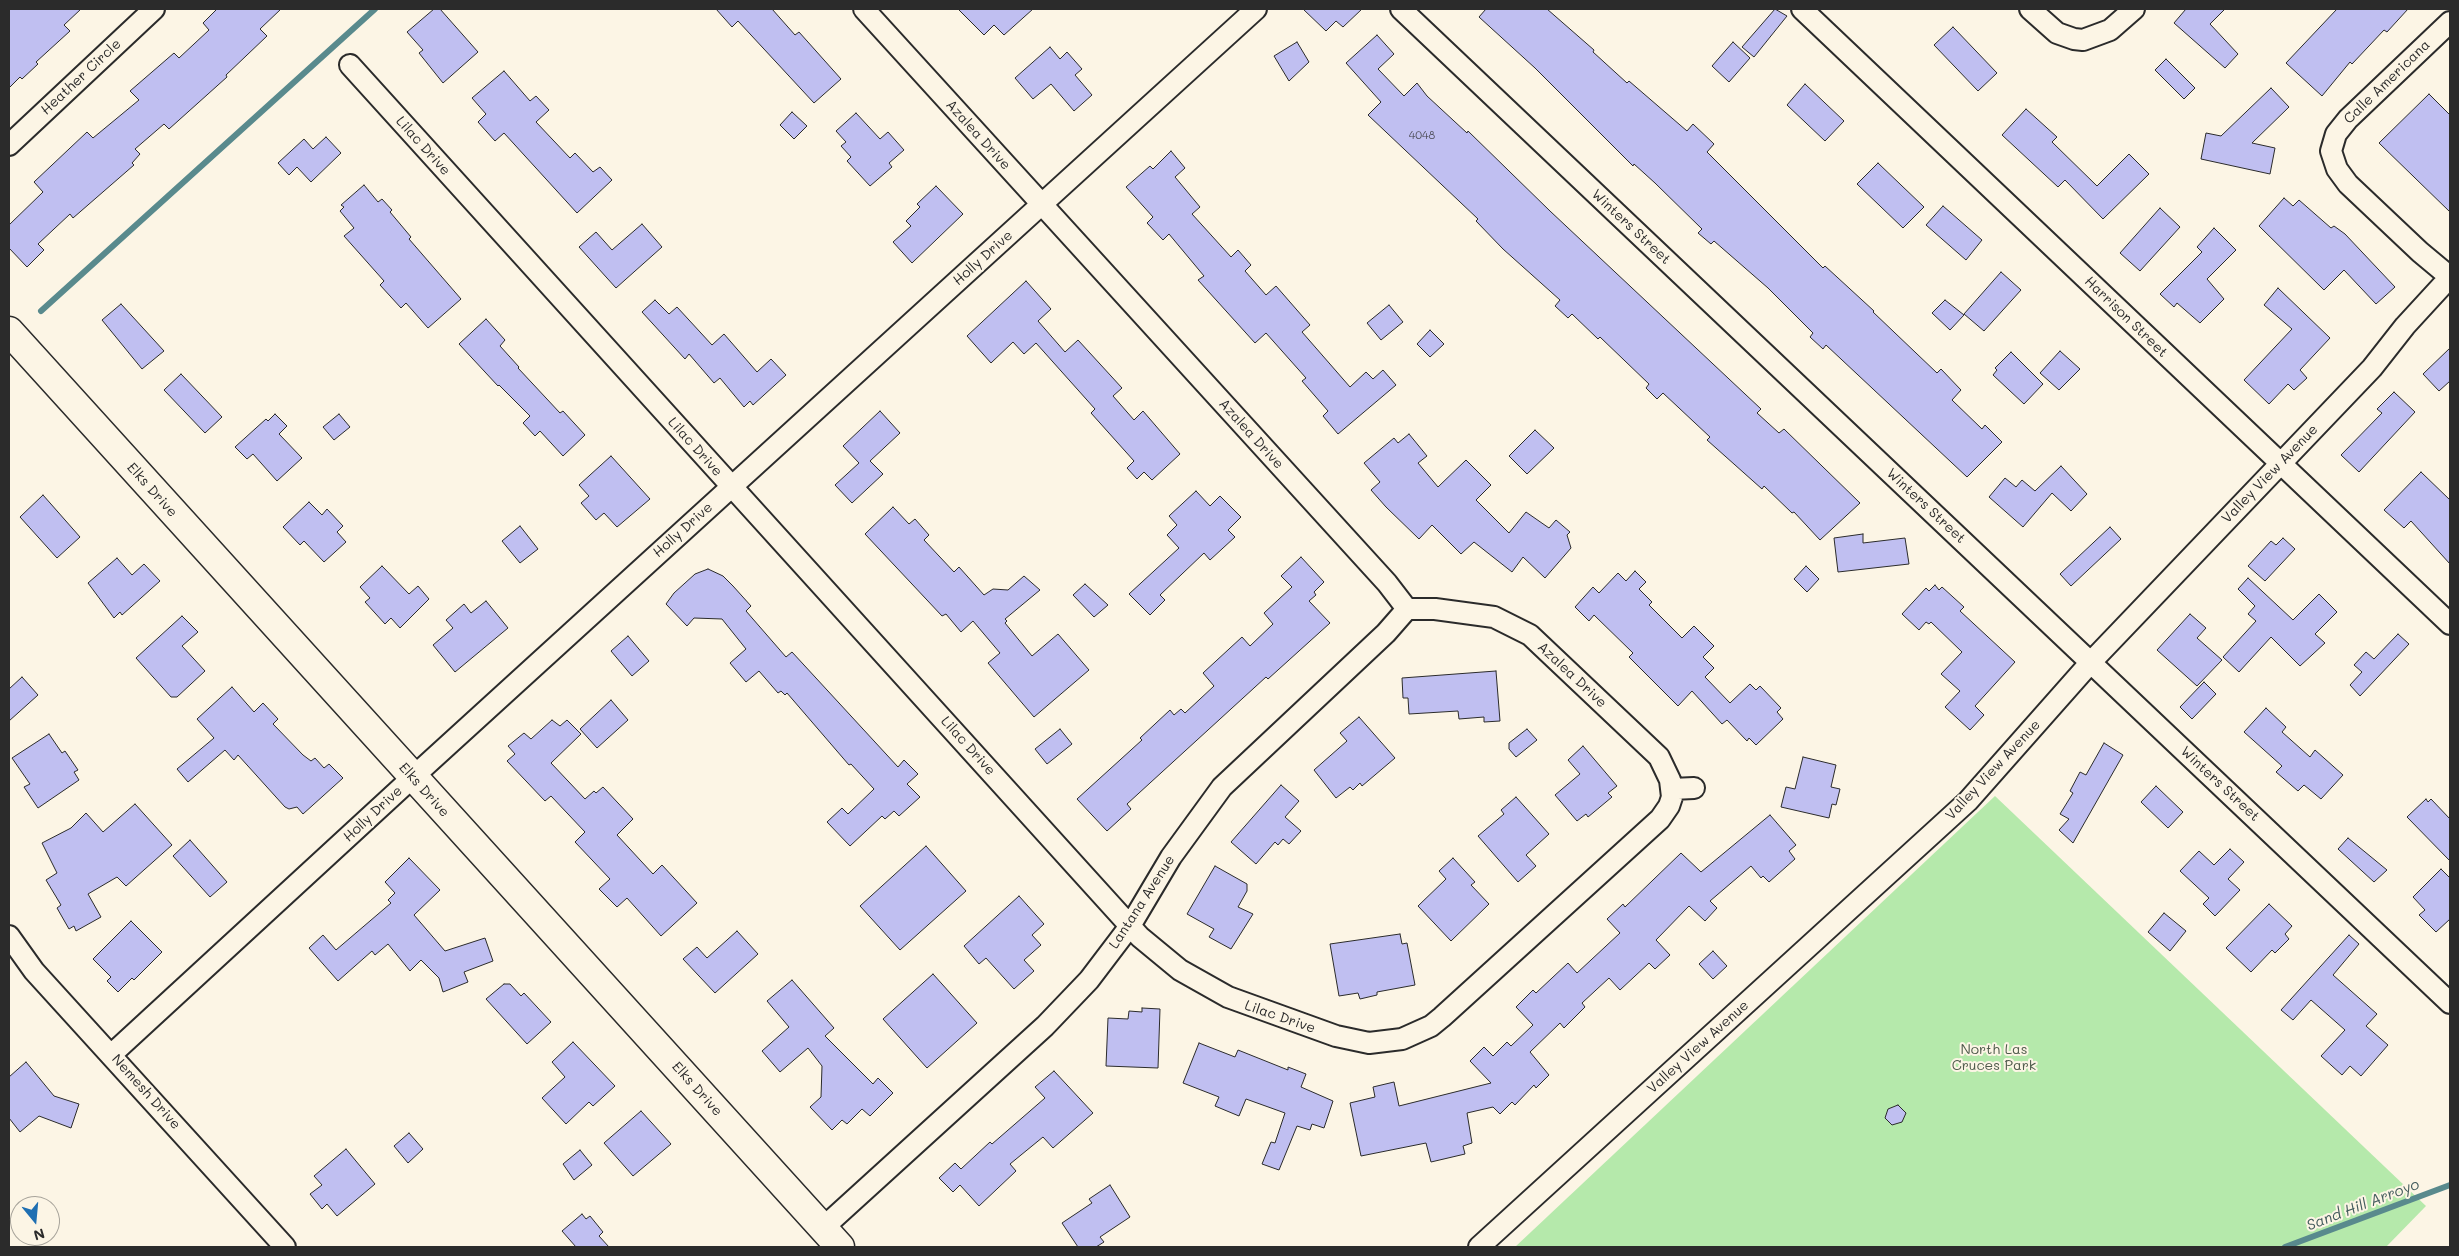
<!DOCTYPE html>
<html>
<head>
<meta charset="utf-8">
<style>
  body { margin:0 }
  #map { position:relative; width:2459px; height:1256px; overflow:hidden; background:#fcf5e5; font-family:Mali,sans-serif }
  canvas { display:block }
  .frame { position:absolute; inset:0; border:10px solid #2b2b2b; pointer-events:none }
  .north { position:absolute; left:10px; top:1196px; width:50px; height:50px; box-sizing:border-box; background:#fcf5e5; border:1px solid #a8a49b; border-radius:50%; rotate:163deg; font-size:14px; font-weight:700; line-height:20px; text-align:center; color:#2b2b2b }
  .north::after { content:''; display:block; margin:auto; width:18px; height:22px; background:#1f6fb2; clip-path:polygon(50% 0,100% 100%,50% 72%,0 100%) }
</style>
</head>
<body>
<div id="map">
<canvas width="2459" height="1256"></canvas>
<div class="frame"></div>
<div class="north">N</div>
</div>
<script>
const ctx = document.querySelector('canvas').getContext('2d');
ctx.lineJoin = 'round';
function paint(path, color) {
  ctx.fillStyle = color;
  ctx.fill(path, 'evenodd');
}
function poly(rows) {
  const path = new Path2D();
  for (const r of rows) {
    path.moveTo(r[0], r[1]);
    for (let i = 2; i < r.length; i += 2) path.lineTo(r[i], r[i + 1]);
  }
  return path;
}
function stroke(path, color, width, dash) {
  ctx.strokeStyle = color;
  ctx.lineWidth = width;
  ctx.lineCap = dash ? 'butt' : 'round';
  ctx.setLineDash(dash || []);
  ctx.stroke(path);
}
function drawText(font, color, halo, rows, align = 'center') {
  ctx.font = font + ' Mali,sans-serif';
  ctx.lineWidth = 4;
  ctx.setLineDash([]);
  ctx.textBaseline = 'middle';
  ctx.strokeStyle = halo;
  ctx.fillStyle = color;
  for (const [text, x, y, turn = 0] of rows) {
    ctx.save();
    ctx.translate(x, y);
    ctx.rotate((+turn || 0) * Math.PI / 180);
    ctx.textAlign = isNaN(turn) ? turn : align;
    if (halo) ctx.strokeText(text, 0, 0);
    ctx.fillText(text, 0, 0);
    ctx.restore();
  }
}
const green = poly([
  [1995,796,2426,1206,2386,1247,1515,1247]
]);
const stream = poly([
  [41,311,375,9],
  [2285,1247,2450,1185]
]);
const building = poly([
  [9,9,81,9,64,25,70,31,36,62,38,64,22,79,20,77,9,88,9,9],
  [217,9,281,9,260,29,267,36,226,75,227,77,169,129,164,124,135,149,140,154,132,163,134,165,73,218,70,214,38,244,44,250,27,267,9,248,9,225,43,192,34,182,87,132,93,138,139,100,130,91,174,53,179,58,209,30,203,23,217,9],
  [434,9,440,9,478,52,443,83,419,53,423,50,407,32,434,9],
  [716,9,772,9,795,35,799,32,841,79,814,103,738,21,732,27,716,9],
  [958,9,1033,9,1004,35,994,25,984,35,958,9],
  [1303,9,1362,9,1343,27,1336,21,1326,31,1303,9],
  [1486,9,1547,9,1594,50,1593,52,1627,83,1629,81,1687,131,1693,124,1714,144,1707,152,1823,268,1825,266,1874,311,1873,312,1937,373,1941,369,1961,390,1952,400,1982,429,1985,425,2002,442,1967,477,1826,345,1823,349,1810,337,1813,333,1768,288,1714,241,1711,244,1698,233,1702,229,1655,183,1634,164,1633,166,1535,68,1479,17,1486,9],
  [1775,9,1787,16,1754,57,1742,47,1775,9],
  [2186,9,2225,9,2210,24,2238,54,2225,68,2174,23,2186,9],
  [2337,9,2408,9,2387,32,2384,30,2352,64,2350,62,2322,96,2286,63,2337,9],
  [1953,27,1997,73,1978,91,1934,45,1953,27],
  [1377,35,1394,54,1378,69,1404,96,1417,83,1427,96,1467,133,1468,131,1550,211,1761,409,1757,413,1779,433,1784,429,1860,503,1820,540,1794,512,1792,513,1764,486,1762,489,1707,440,1710,437,1663,393,1657,399,1646,388,1649,384,1600,337,1598,339,1572,314,1568,318,1555,306,1560,300,1503,249,1476,221,1478,219,1368,115,1381,102,1346,63,1377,35],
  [1297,42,1309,62,1289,81,1274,56,1297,42],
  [1733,42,1750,58,1729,82,1712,66,1733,42],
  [1050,47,1060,59,1067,52,1082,69,1075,75,1092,95,1074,111,1051,84,1033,99,1015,78,1050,47],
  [2166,59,2195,88,2184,99,2155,70,2166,59],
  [504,71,530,101,536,96,549,110,536,122,570,158,575,153,593,172,600,167,612,180,577,213,504,133,495,141,478,122,486,114,472,98,504,71],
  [1805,84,1844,121,1825,141,1787,105,1805,84],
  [2271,88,2289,107,2252,143,2275,148,2270,174,2201,159,2206,133,2221,136,2271,88],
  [2429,94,2450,115,2450,212,2379,143,2429,94],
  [2026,109,2057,137,2052,142,2097,186,2129,154,2149,174,2103,219,2065,180,2058,187,2002,135,2026,109],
  [792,112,807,126,794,139,780,125,792,112],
  [856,113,880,139,888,132,904,150,889,163,892,167,870,186,847,161,851,157,841,146,846,142,836,131,856,113],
  [326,137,341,153,311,182,297,167,289,175,278,163,304,139,313,149,326,137],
  [1171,151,1185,168,1175,177,1200,207,1192,214,1231,257,1238,250,1251,265,1245,271,1266,295,1276,286,1310,325,1302,332,1350,387,1366,372,1373,379,1383,370,1396,385,1338,434,1323,416,1328,411,1302,381,1306,378,1266,333,1255,343,1198,280,1204,276,1169,234,1163,240,1147,223,1153,217,1126,187,1150,166,1153,169,1171,151],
  [1878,163,1924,207,1903,228,1857,184,1878,163],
  [364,185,378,202,382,199,392,210,390,212,411,237,409,239,461,299,428,328,406,303,401,308,380,285,384,281,344,236,354,228,340,211,344,207,341,205,364,185],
  [936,186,963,214,912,263,893,242,911,226,906,221,920,207,917,204,936,186],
  [2284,198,2293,206,2299,200,2331,228,2334,226,2345,234,2395,287,2376,304,2344,270,2324,290,2259,226,2284,198],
  [1943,206,1982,240,1966,260,1926,225,1943,206],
  [2160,208,2180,227,2140,271,2120,253,2160,208],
  [642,224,662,247,616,288,579,247,596,232,612,250,642,224],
  [2214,228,2236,250,2207,279,2224,299,2200,323,2177,303,2174,307,2160,294,2202,252,2197,247,2214,228],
  [2001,272,2021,290,1984,331,1964,314,2001,272],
  [1026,281,1051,309,1038,321,1065,352,1078,340,1122,388,1113,396,1134,420,1143,411,1180,454,1152,480,1144,472,1137,479,1127,468,1134,461,1091,413,1095,409,1036,343,1024,354,1013,342,991,363,967,336,1026,281],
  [2278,288,2330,338,2300,370,2307,378,2294,390,2288,384,2269,404,2244,380,2292,329,2264,305,2278,288],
  [655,300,669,314,677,307,712,345,724,334,757,372,771,359,786,375,753,405,750,401,744,407,720,378,714,383,689,354,685,359,642,312,655,300],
  [1945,300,1964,315,1950,330,1932,313,1945,300],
  [121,304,164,351,142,369,102,320,121,304],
  [1389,305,1403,322,1381,340,1367,323,1389,305],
  [486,319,505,340,500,346,519,367,518,368,560,413,563,411,585,435,563,456,540,431,535,436,523,423,530,416,499,385,498,386,459,344,486,319],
  [1430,330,1444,344,1430,357,1417,344,1430,330],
  [2450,348,2450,381,2439,391,2423,374,2450,348],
  [2060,351,2080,369,2059,390,2040,373,2060,351],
  [2011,352,2043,384,2024,404,1993,375,1997,370,1995,368,2011,352],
  [181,374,222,417,205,433,164,390,181,374],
  [2394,392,2415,412,2359,472,2341,455,2382,413,2377,409,2394,392],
  [880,411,900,433,870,461,883,474,852,503,835,485,859,463,843,446,880,411],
  [275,414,287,426,279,434,302,458,277,481,253,454,247,459,235,447,266,419,268,421,275,414],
  [339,414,350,427,334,440,323,427,339,414],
  [1535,430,1554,448,1527,474,1509,456,1535,430],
  [1409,434,1427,456,1418,463,1438,487,1466,460,1491,485,1476,500,1509,533,1526,512,1549,528,1556,520,1570,532,1567,535,1571,548,1545,578,1523,557,1512,572,1474,542,1461,554,1432,525,1419,539,1386,507,1371,490,1380,482,1364,463,1394,438,1398,443,1409,434],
  [611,456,650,499,617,527,604,513,596,520,581,503,589,496,579,485,611,456],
  [2061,466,2087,494,2071,511,2052,493,2023,527,1989,497,2005,478,2016,487,2022,480,2035,491,2061,466],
  [2421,472,2450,500,2450,564,2411,521,2404,528,2384,510,2421,472],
  [1196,491,1210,506,1220,496,1241,517,1228,530,1235,537,1210,560,1204,553,1160,595,1165,600,1150,615,1129,594,1179,548,1167,535,1177,525,1169,516,1196,491],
  [43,495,80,537,57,558,20,517,43,495],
  [309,502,322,515,327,509,343,526,337,532,346,542,324,562,304,541,300,545,283,527,309,502],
  [893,507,909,524,915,519,929,535,924,540,954,572,959,567,984,595,993,589,1008,590,1024,576,1040,590,1005,619,1007,621,1005,623,1032,656,1058,634,1089,670,1034,717,988,663,1000,653,973,621,961,632,946,614,942,616,865,534,893,507],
  [520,526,538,549,520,563,502,541,520,526],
  [2110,527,2121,539,2071,586,2060,574,2110,527],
  [1863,534,1863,543,1905,538,1909,564,1838,572,1834,538,1863,534],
  [2283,538,2295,549,2265,581,2248,566,2271,541,2276,545,2283,538],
  [1301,557,1324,582,1314,592,1316,595,1309,601,1330,623,1268,679,1266,677,1127,804,1131,809,1107,831,1077,799,1142,740,1140,738,1170,710,1174,715,1181,709,1185,713,1214,686,1203,673,1242,637,1250,646,1273,624,1264,613,1292,587,1281,576,1301,557],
  [117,558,132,575,144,564,160,581,122,615,120,612,114,618,88,583,117,558],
  [382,566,409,594,418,586,429,599,400,628,391,618,385,624,365,602,370,598,360,587,382,566],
  [1806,566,1819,579,1807,592,1794,579,1806,566],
  [708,569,723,576,733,586,751,606,746,611,786,657,792,652,898,767,904,760,918,774,907,784,920,797,899,816,894,811,885,819,882,816,850,846,827,822,842,808,848,814,874,789,851,764,849,765,787,693,785,695,781,691,778,693,759,671,746,682,730,663,746,649,722,619,694,618,687,626,666,604,674,593,695,574,708,569],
  [1635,571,1646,582,1639,589,1652,602,1649,605,1682,638,1694,626,1714,646,1703,657,1714,668,1705,677,1730,703,1750,684,1756,690,1760,686,1781,708,1777,712,1783,719,1756,745,1749,738,1747,741,1727,720,1722,724,1692,691,1678,706,1629,657,1633,653,1594,615,1589,621,1575,607,1593,587,1599,593,1618,573,1626,581,1635,571],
  [2248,578,2293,620,2319,594,2337,612,2315,634,2325,643,2300,666,2271,637,2239,672,2223,657,2256,621,2248,614,2255,606,2238,589,2248,578],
  [1085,584,1108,605,1094,617,1073,595,1085,584],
  [1935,585,1939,590,1942,587,1964,607,1960,611,2015,662,1975,706,1984,715,1970,730,1945,707,1960,691,1941,674,1962,652,1931,622,1929,624,1926,622,1919,630,1902,614,1926,588,1929,591,1935,585],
  [486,601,508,628,455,672,433,645,453,628,446,620,464,604,471,613,486,601],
  [2190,614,2206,628,2197,638,2222,660,2197,686,2157,650,2190,614],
  [182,616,198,632,182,646,205,671,177,697,171,697,136,658,182,616],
  [2398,634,2409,644,2360,696,2350,685,2362,672,2354,665,2366,652,2374,659,2398,634],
  [628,636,649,661,632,676,611,651,628,636],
  [1496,671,1500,721,1484,722,1484,717,1459,719,1458,711,1409,714,1408,698,1403,698,1402,678,1496,671],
  [22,677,38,695,9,721,9,689,22,677],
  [2204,682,2216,694,2192,719,2180,707,2204,682],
  [232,687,254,712,263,703,278,719,273,724,303,755,311,761,315,758,324,768,329,764,343,778,303,814,297,807,289,809,285,807,238,755,234,760,225,750,188,782,177,769,214,738,197,719,232,687],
  [611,700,628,720,597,748,580,729,611,700],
  [2266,708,2286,727,2282,732,2310,757,2315,750,2343,775,2321,799,2304,785,2298,791,2276,772,2282,766,2244,732,2266,708],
  [1359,717,1395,758,1362,786,1360,783,1353,790,1350,787,1336,798,1314,770,1347,741,1340,733,1359,717],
  [552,720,560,726,567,720,581,734,551,763,585,799,594,791,596,793,603,787,633,819,617,835,653,874,662,865,697,903,661,936,627,898,617,907,599,889,610,879,575,842,585,832,551,796,545,801,507,761,515,754,508,746,524,733,531,739,552,720],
  [1060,729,1072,744,1047,764,1035,749,1060,729],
  [1527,729,1537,740,1516,757,1509,749,1509,743,1527,729],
  [49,734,62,753,65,751,78,770,74,772,79,780,38,808,24,787,30,784,12,758,49,734],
  [2104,743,2123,755,2073,843,2059,830,2069,819,2060,814,2073,793,2070,791,2080,772,2086,775,2104,743],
  [1583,746,1617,786,1608,793,1612,797,1588,817,1586,814,1577,821,1555,795,1580,774,1568,760,1583,746],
  [1803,757,1836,765,1831,787,1840,789,1836,805,1832,804,1829,818,1781,807,1786,787,1795,789,1803,757],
  [1281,785,1299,801,1285,817,1301,831,1289,844,1283,839,1278,845,1275,842,1256,864,1231,842,1281,785],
  [2156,786,2183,812,2168,828,2141,802,2156,786],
  [1516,797,1549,834,1526,855,1536,866,1518,882,1478,836,1504,814,1501,810,1516,797],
  [2426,799,2428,802,2431,799,2450,819,2450,861,2407,817,2426,799],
  [135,804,172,845,126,886,117,877,88,894,101,917,76,931,74,926,69,929,57,908,61,905,46,880,57,873,42,843,71,828,86,813,103,832,135,804],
  [1770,815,1796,845,1789,851,1795,859,1769,882,1763,876,1761,878,1751,866,1710,901,1717,908,1705,921,1689,906,1656,940,1670,955,1655,969,1649,963,1620,990,1609,978,1582,1003,1585,1007,1564,1028,1560,1023,1530,1052,1549,1075,1536,1088,1534,1085,1515,1105,1512,1102,1500,1114,1493,1107,1467,1113,1472,1143,1463,1146,1465,1154,1431,1162,1426,1143,1361,1156,1350,1103,1375,1097,1373,1087,1394,1082,1399,1106,1491,1083,1470,1061,1484,1047,1493,1056,1507,1042,1511,1046,1533,1025,1516,1007,1533,990,1536,993,1568,963,1577,973,1620,933,1607,919,1623,904,1625,907,1681,853,1701,872,1770,815],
  [2348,838,2387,870,2374,882,2338,849,2348,838],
  [190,840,227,882,210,897,173,856,190,840],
  [926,846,966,891,900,950,860,906,926,846],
  [2230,849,2244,862,2228,879,2240,890,2215,916,2203,904,2209,898,2180,871,2199,851,2214,865,2230,849],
  [409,858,440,890,414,915,445,951,485,938,493,961,464,972,468,982,443,992,439,978,421,960,410,971,388,944,375,955,372,951,338,981,309,948,323,935,336,950,391,903,388,900,395,893,385,882,409,858],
  [1453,858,1475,882,1471,885,1489,904,1451,941,1418,906,1446,879,1439,871,1453,858],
  [1215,866,1247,884,1247,891,1238,907,1253,914,1231,949,1209,937,1214,929,1187,914,1215,866],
  [2441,869,2450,878,2450,919,2436,932,2419,915,2425,910,2413,897,2441,869],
  [1019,896,1044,924,1032,935,1041,945,1024,960,1034,971,1014,989,986,958,979,964,964,946,1019,896],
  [2269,904,2292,926,2285,934,2289,939,2275,953,2272,950,2251,972,2226,948,2269,904],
  [2164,913,2186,931,2170,951,2148,932,2164,913],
  [131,921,162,952,134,980,132,978,118,992,107,981,111,977,93,959,131,921],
  [737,931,758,954,715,993,683,959,697,947,707,958,737,931],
  [1400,934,1402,944,1407,943,1415,985,1377,992,1377,995,1360,999,1358,993,1339,996,1330,944,1400,934],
  [2349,935,2359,944,2333,975,2377,1014,2366,1026,2388,1045,2361,1076,2350,1066,2342,1075,2321,1056,2345,1030,2311,1000,2293,1020,2281,1010,2349,935],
  [1713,951,1727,966,1713,979,1699,964,1713,951],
  [933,974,977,1023,927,1068,883,1019,933,974],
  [792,980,834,1028,825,1036,873,1084,878,1078,893,1093,870,1116,862,1109,847,1124,842,1120,832,1130,810,1107,821,1097,822,1066,808,1048,780,1072,762,1051,789,1027,767,1001,792,980],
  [504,984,510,984,521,996,524,993,551,1022,527,1044,486,999,504,984],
  [1142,1008,1160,1009,1158,1068,1106,1066,1108,1018,1128,1019,1129,1011,1142,1012,1142,1008],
  [573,1042,615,1086,593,1106,589,1102,566,1124,542,1098,565,1077,552,1062,573,1042],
  [1199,1043,1235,1057,1238,1050,1288,1070,1288,1067,1306,1074,1301,1087,1333,1101,1324,1128,1312,1124,1310,1130,1297,1126,1279,1170,1262,1164,1271,1142,1275,1143,1285,1113,1246,1099,1239,1116,1215,1106,1219,1097,1183,1083,1199,1043],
  [26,1062,54,1096,79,1104,71,1128,39,1116,20,1132,9,1118,9,1077,26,1062],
  [1054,1071,1093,1113,1053,1148,1043,1137,1010,1164,1016,1171,979,1206,960,1185,953,1192,939,1178,955,1163,961,1169,990,1142,992,1144,1045,1098,1035,1087,1054,1071],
  [1898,1105,1906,1113,1902,1122,1892,1125,1885,1118,1888,1109,1898,1105],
  [641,1111,671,1144,633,1176,604,1143,641,1111],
  [409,1133,423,1149,408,1163,394,1146,409,1133],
  [346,1149,375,1184,337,1216,327,1204,322,1209,310,1194,322,1185,314,1176,346,1149],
  [580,1150,592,1165,574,1180,563,1164,580,1150],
  [1110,1185,1130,1217,1100,1237,1104,1242,1096,1247,1078,1247,1062,1223,1092,1203,1089,1199,1110,1185],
  [582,1214,586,1219,590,1216,603,1232,599,1236,609,1247,576,1247,562,1231,582,1214]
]);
const minor = poly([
  [864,9,1387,583,1407,609],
  [1401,9,2450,1003],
  [1802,9,2450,624],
  [2030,9,2057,33,2074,39,2083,40,2110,30,2134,9],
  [2450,22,2348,119,2336,134,2331,151,2337,169,2348,184,2420,252,2450,277],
  [350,65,1140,937,1180,970,1228,997,1336,1036,1369,1043,1402,1039,1431,1026,1442,1017,1660,819,1669,806,1672,797,1670,780,1659,757,1530,635,1494,617,1435,609,1407,609],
  [9,145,154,9],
  [1672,789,1694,788],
  [9,936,34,971,285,1247],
  [112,1054,413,777,1256,9],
  [824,1227,1045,1026,1089,980,1130,926,1171,857,1222,787,1386,633,1407,609],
  [1479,1247,1968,801,2091,662,2372,368,2405,326,2450,277]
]);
const secondary = poly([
  [9,331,840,1247]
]);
const numberNames = [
  ["4048",1422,136]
];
const streetNames = [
  ["Heather Circle",81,77,-43],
  ["Calle Americana",2387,82,-44],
  ["Azalea Drive",978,135,48],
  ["Lilac Drive",423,146,48],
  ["Winters Street",1631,227,43],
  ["Holly Drive",983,258,-42],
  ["Harrison Street",2126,317,44],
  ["Azalea Drive",1251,434,48],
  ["Lilac Drive",695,447,48],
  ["Valley View Avenue",2270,474,-46],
  ["Elks Drive",152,490,48],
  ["Winters Street",1926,506,43],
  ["Holly Drive",683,530,-42],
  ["Azalea Drive",1572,675,43],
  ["Lilac Drive",968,746,48],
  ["Valley View Avenue",1993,770,-47],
  ["Winters Street",2220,784,43],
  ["Elks Drive",424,790,48],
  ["Holly Drive",373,814,-43],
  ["Lantana Avenue",1142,902,-57],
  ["Lilac Drive",1280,1017,19],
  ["Valley View Avenue",1698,1047,-42],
  ["Elks Drive",697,1089,48],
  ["Nemesh Drive",146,1092,48]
];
const parkNames = [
  ["North Las",1994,1050],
  ["Cruces Park",1994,1066]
];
const waterNames = [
  ["Sand Hill Arroyo",2363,1205,-21]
];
paint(green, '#b5e9ab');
stroke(stream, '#598a8d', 6);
paint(building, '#c0bff1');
stroke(building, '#2b2b2b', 1);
stroke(minor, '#2b2b2b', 24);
stroke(secondary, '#2b2b2b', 31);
stroke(minor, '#fcf5e5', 20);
stroke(secondary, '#fcf5e5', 28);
drawText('11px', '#50505c', null, numberNames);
drawText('14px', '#2b2b2b', '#fcf5e5', streetNames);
drawText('14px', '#4e5a4b', '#fcf5e5', parkNames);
drawText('italic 15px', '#425b5c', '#fcf5e5', waterNames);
</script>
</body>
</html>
